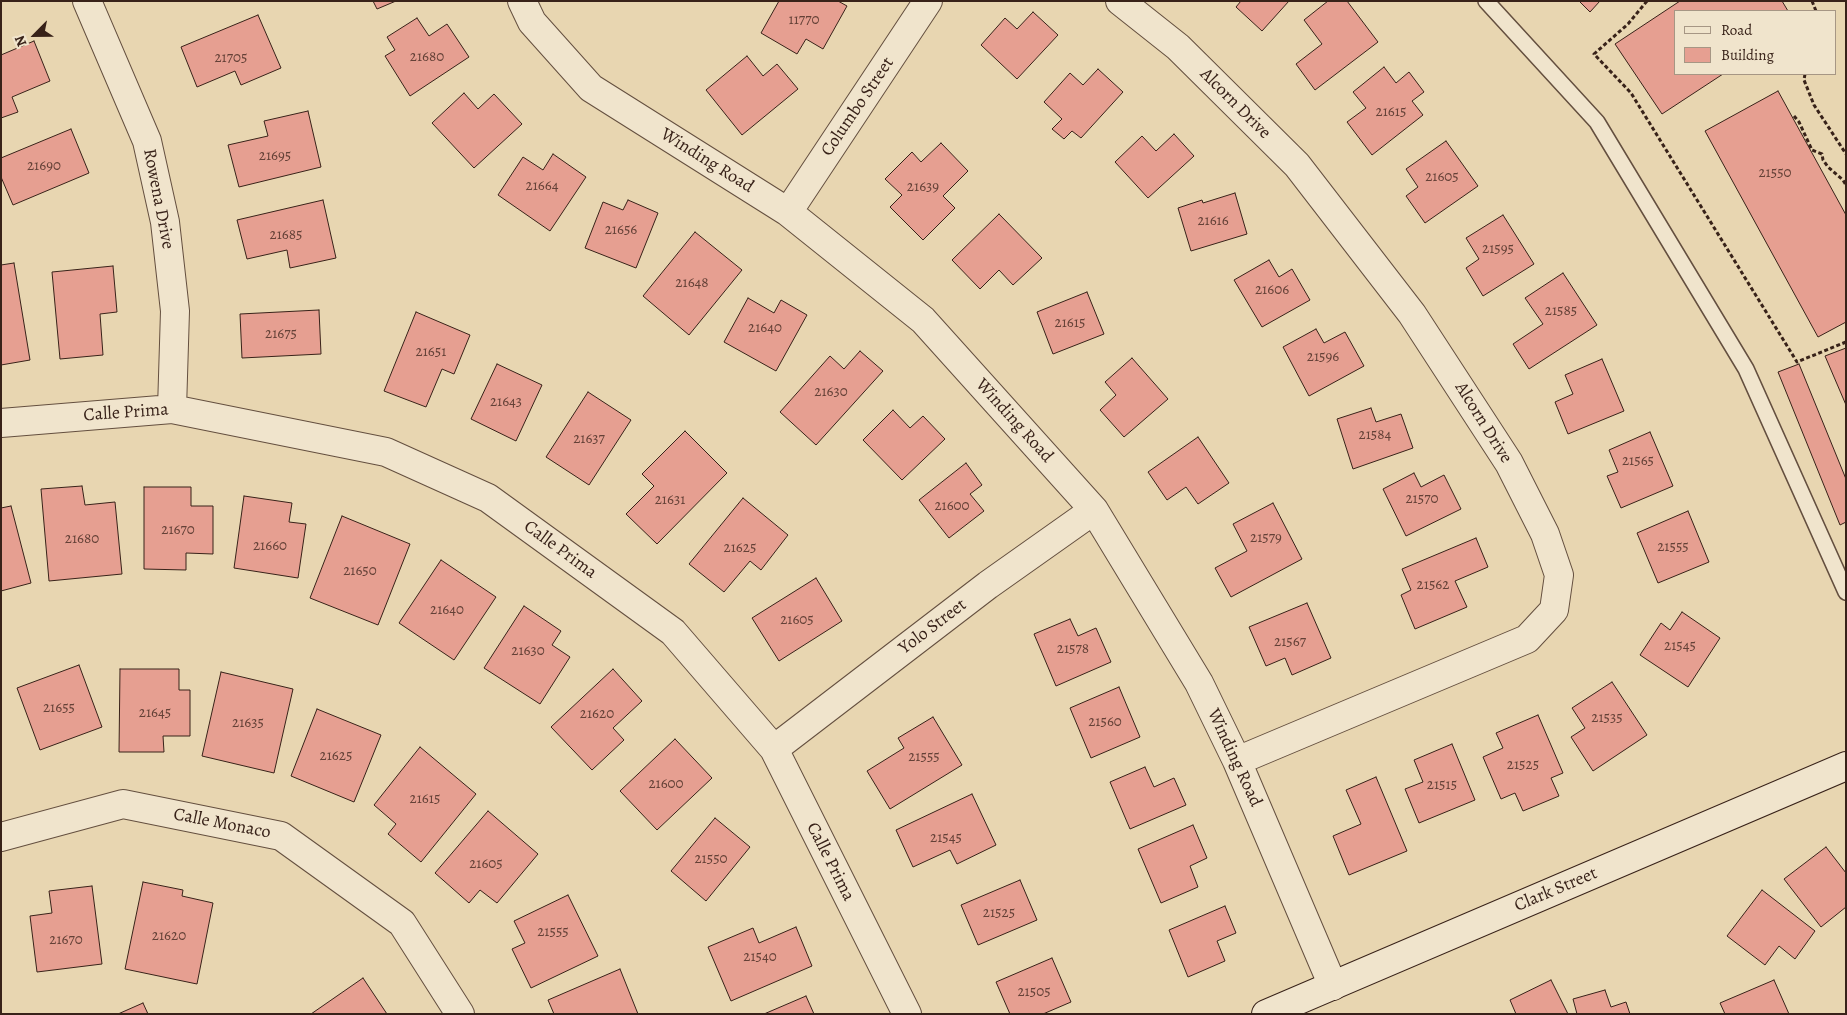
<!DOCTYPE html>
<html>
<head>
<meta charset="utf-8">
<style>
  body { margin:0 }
  #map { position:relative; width:1847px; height:1015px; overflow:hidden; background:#e8d6b1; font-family:Alegreya,serif }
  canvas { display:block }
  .frame { position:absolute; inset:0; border:2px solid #382219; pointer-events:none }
  .legend { position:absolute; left:1674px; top:10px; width:162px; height:65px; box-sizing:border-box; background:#f0e4cc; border:1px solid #a69684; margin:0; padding:6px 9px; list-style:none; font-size:15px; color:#382219 }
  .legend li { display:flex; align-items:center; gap:10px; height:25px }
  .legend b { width:25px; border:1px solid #a69684 }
  .north { position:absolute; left:10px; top:10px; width:50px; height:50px; -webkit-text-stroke:4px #f0e4cc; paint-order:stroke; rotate:247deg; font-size:14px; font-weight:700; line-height:20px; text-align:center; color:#382219 }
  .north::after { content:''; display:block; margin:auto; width:18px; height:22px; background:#382219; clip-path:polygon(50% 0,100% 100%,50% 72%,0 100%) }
</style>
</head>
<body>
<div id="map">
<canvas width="1847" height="1015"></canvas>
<div class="frame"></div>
<ul class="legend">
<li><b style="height:6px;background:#f0e4cc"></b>Road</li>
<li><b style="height:14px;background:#e69f91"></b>Building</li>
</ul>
<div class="north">N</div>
</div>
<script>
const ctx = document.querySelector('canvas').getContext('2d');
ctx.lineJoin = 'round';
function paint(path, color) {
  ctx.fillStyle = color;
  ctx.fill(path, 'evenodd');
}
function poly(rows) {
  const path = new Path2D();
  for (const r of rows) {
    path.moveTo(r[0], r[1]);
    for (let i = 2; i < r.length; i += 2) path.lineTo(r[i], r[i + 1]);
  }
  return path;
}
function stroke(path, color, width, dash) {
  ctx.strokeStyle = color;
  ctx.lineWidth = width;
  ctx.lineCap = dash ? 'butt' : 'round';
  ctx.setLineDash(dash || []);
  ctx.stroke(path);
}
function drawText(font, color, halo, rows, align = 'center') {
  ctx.font = font + ' Alegreya,serif';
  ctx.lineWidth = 5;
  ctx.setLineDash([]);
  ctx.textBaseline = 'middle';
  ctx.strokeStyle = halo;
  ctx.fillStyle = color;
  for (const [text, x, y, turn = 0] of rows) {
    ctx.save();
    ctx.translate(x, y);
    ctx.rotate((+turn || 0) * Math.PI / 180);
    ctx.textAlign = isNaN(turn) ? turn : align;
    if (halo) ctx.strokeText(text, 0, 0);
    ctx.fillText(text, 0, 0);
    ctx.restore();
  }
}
const building = poly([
  [373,1,396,1,377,9,373,1],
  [779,1,838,1,847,6,823,49,806,39,797,54,761,33,779,1],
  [1241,1,1289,1,1262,31,1236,7,1241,1],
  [1328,1,1347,1,1378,42,1315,90,1296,64,1322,44,1304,20,1328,1],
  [1579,1,1600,1,1590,12,1579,1],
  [1680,1,1782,1,1788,11,1676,11,1676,74,1723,74,1662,114,1615,44,1680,1],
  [1033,12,1058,35,1017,79,981,45,1005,18,1017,29,1033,12],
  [258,15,281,68,241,85,235,71,197,87,181,47,258,15],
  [417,18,429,36,447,24,469,57,410,96,385,56,395,50,387,37,417,18],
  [34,41,50,81,12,97,18,112,1,118,1,55,34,41],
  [747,56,763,76,777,64,798,89,742,135,706,90,747,56],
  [1384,67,1396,83,1409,72,1424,92,1412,101,1423,115,1372,155,1347,122,1366,108,1353,92,1384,67],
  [1098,69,1123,92,1081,138,1072,131,1064,139,1052,129,1062,119,1044,102,1070,73,1083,85,1098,69],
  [1778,91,1846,215,1846,322,1818,337,1705,131,1778,91],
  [464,93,478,109,494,94,522,124,474,168,432,123,464,93],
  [308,111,321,167,239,187,228,145,268,136,264,121,308,111],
  [71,129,89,173,13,205,1,177,1,158,71,129],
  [1174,134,1194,156,1148,198,1115,162,1142,136,1156,151,1174,134],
  [1446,141,1478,186,1425,223,1406,196,1418,187,1406,169,1446,141],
  [941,143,968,171,943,196,955,208,923,240,890,207,902,195,885,179,912,152,921,162,941,143],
  [553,154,586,177,550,231,498,195,523,157,543,170,553,154],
  [1235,193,1247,234,1191,251,1178,208,1202,200,1203,203,1235,193],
  [323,200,336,258,290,268,287,250,247,259,237,220,323,200],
  [628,200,658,213,636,268,585,248,603,202,623,210,628,200],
  [999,214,1042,258,1013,285,999,270,980,289,952,260,999,214],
  [1503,215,1534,264,1483,296,1466,268,1479,259,1466,238,1503,215],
  [695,232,742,270,689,335,643,296,695,232],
  [1269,260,1279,277,1292,269,1310,300,1262,327,1234,280,1269,260],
  [14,263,30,360,1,365,1,265,14,263],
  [113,266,117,312,100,314,103,355,60,359,52,272,113,266],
  [1563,273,1597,325,1529,369,1513,344,1543,324,1525,298,1563,273],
  [1087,292,1104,334,1053,354,1037,312,1087,292],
  [748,298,774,313,781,300,807,315,776,371,724,342,748,298],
  [319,310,321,354,242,358,240,314,319,310],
  [416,312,470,335,454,374,442,369,426,407,384,391,416,312],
  [1316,329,1324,343,1345,332,1364,366,1309,396,1283,347,1316,329],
  [1846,348,1846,405,1825,356,1846,348],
  [860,351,883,371,816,445,780,412,830,356,844,369,860,351],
  [1132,358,1168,399,1124,437,1100,410,1116,395,1105,382,1132,358],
  [1602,359,1624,411,1568,434,1555,402,1573,394,1565,375,1602,359],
  [497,364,542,385,516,441,471,419,497,364],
  [1799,364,1846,479,1846,522,1840,525,1778,372,1799,364],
  [588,392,631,420,589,485,546,457,588,392],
  [1371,408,1376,422,1401,414,1413,448,1353,469,1337,419,1371,408],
  [893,410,910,428,923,416,945,439,902,480,863,440,893,410],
  [685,431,727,473,657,544,626,514,654,486,642,474,685,431],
  [1650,432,1673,486,1621,508,1607,476,1618,472,1609,450,1650,432],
  [1198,437,1229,483,1198,504,1186,487,1167,500,1148,472,1198,437],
  [966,463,982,485,970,494,984,511,949,538,919,500,966,463],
  [1414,473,1421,487,1444,475,1461,509,1406,536,1383,489,1414,473],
  [82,486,85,505,115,502,122,574,49,581,41,489,82,486],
  [144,487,191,487,191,506,213,506,213,554,186,553,186,570,144,569,144,487],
  [244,496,292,503,289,522,306,524,298,578,234,568,244,496],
  [743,498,788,535,761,570,750,561,724,592,689,564,743,498],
  [1273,503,1302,559,1231,597,1215,568,1247,551,1233,524,1273,503],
  [11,506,31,583,1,591,1,508,11,506],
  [1688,511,1709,562,1658,583,1637,533,1688,511],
  [342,516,410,544,378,625,310,598,342,516],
  [1476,538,1488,567,1455,581,1467,607,1415,629,1401,595,1411,590,1402,569,1476,538],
  [441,560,496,597,454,660,399,623,441,560],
  [816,578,842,621,779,661,752,618,816,578],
  [1307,603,1331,658,1292,675,1285,658,1266,666,1249,627,1307,603],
  [524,606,561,631,552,645,570,657,540,704,484,668,524,606],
  [1682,612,1720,638,1688,687,1640,655,1661,623,1670,630,1682,612],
  [1070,619,1078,636,1096,628,1111,662,1056,686,1034,634,1070,619],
  [79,665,102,727,40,750,17,688,79,665],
  [120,669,179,669,179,690,190,690,190,736,163,736,164,752,119,752,120,669],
  [613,669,642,701,613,728,624,740,592,770,551,727,613,669],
  [221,672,293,689,274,773,202,756,221,672],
  [1612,682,1647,735,1593,771,1571,737,1585,728,1572,708,1612,682],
  [1119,687,1140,737,1091,758,1070,708,1119,687],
  [317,709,381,735,354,802,291,776,317,709],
  [1538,715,1563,773,1551,778,1559,796,1523,811,1515,793,1501,799,1483,757,1503,748,1496,733,1538,715],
  [933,717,962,765,890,809,867,771,904,748,898,738,933,717],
  [675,739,712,778,657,830,620,791,675,739],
  [1452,744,1475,800,1419,823,1405,789,1423,782,1414,760,1452,744],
  [420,747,476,794,421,862,388,834,396,824,374,805,420,747],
  [1145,767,1154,787,1174,778,1186,805,1130,829,1110,782,1145,767],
  [1376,777,1407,851,1349,875,1333,836,1361,824,1346,790,1376,777],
  [972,794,996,845,957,864,950,850,913,867,896,830,972,794],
  [488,811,538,854,497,903,480,890,469,903,435,873,488,811],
  [715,818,750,847,706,901,671,871,715,818],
  [1193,825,1207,858,1190,866,1198,887,1161,903,1138,849,1193,825],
  [1826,847,1846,873,1846,907,1821,927,1784,879,1826,847],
  [1020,880,1037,920,978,945,961,905,1020,880],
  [143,882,183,890,182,896,213,903,197,984,125,969,143,882],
  [92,886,102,964,37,972,30,916,52,913,49,891,92,886],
  [1762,890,1815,931,1795,959,1779,946,1765,965,1727,936,1762,890],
  [568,895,598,956,531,988,512,949,525,943,514,921,568,895],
  [1225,906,1236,933,1217,941,1225,961,1188,977,1169,930,1225,906],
  [796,927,812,966,731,1001,708,947,753,928,759,943,796,927],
  [1052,958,1071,1002,1043,1014,1010,1014,996,982,1052,958],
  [620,969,638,1014,554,1014,548,1000,620,969],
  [363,978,387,1014,311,1014,363,978],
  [1551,980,1568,1014,1516,1014,1510,1000,1551,980],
  [1774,980,1789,1014,1725,1014,1720,1003,1774,980],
  [1605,990,1611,1007,1626,1002,1630,1014,1577,1014,1573,999,1605,990],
  [806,996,814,1014,764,1014,806,996],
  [143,1003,148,1014,118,1014,143,1003]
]);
const path = poly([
  [1647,1,1628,24,1594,54,1631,93,1797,362,1846,342],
  [1812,1,1816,11],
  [1805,74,1804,80,1814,105,1846,154],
  [1794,116,1799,122,1812,150,1822,154,1823,160,1828,167,1843,180,1846,185]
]);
const lane = poly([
  [1486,1,1597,122,1746,369,1846,592]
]);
const street = poly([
  [87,1,147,141,165,222,175,311,172,409],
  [522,1,532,22,591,88,788,212,923,320,1094,510,1199,683,1237,761,1333,986],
  [1120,1,1178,47,1297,165,1412,314,1509,463,1545,534,1559,575,1554,610,1527,639,1237,761],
  [788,212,928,1],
  [1,423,172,409,386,452,488,498,673,632,774,749,907,1014],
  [774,749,988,585,1094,510],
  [1,837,123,804,281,836,402,923,460,1014]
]);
const secondary = poly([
  [1266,1014,1846,766]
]);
const numberNames = [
  ["11770",804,20],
  ["21680",427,57],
  ["21705",231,58],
  ["21615",1391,112],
  ["21695",275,156],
  ["21690",44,166],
  ["21550",1775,173],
  ["21605",1442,177],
  ["21664",542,186],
  ["21639",923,187],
  ["21616",1213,221],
  ["21656",621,230],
  ["21685",286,235],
  ["21595",1498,249],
  ["21648",692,283],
  ["21606",1272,290],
  ["21585",1561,311],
  ["21615",1070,323],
  ["21640",765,328],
  ["21675",281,334],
  ["21651",431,352],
  ["21596",1323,357],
  ["21630",831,392],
  ["21643",506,402],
  ["21584",1375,435],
  ["21637",589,439],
  ["21565",1638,461],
  ["21570",1422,499],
  ["21631",670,500],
  ["21600",952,506],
  ["21670",178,530],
  ["21579",1266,538],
  ["21680",82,539],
  ["21660",270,546],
  ["21555",1673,547],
  ["21625",740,548],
  ["21650",360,571],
  ["21562",1433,585],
  ["21640",447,610],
  ["21605",797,620],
  ["21567",1290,642],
  ["21545",1680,646],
  ["21578",1073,649],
  ["21630",528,651],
  ["21655",59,708],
  ["21645",155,713],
  ["21620",597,714],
  ["21535",1607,718],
  ["21560",1105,722],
  ["21635",248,723],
  ["21625",336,756],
  ["21555",924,757],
  ["21525",1523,765],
  ["21600",666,784],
  ["21515",1442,785],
  ["21615",425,799],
  ["21545",946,838],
  ["21550",711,859],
  ["21605",486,864],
  ["21525",999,913],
  ["21555",553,932],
  ["21620",169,936],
  ["21670",66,940],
  ["21540",760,957],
  ["21505",1034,992]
];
const streetNames = [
  ["Alcorn Drive",1235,104,45],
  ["Columbo Street",858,107,-56],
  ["Winding Road",707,161,32],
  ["Rowena Drive",158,199,79],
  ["Calle Prima",126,413,-4],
  ["Winding Road",1014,421,48],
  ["Alcorn Drive",1483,423,58],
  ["Calle Prima",560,550,36],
  ["Yolo Street",933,627,-37],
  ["Winding Road",1234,758,65],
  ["Calle Monaco",222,824,11],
  ["Calle Prima",830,862,63],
  ["Clark Street",1556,890,-23]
];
paint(building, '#e69f91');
stroke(building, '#382219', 1);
stroke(lane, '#644f3f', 18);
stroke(street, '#644f3f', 30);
stroke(secondary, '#382219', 30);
stroke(path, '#382219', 3, [4, 2.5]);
stroke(lane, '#f0e4cc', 15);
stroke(street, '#f0e4cc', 28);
stroke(secondary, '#f0e4cc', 28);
drawText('15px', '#644137', null, numberNames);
drawText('18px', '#382219', '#f0e4cc', streetNames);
</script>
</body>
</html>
